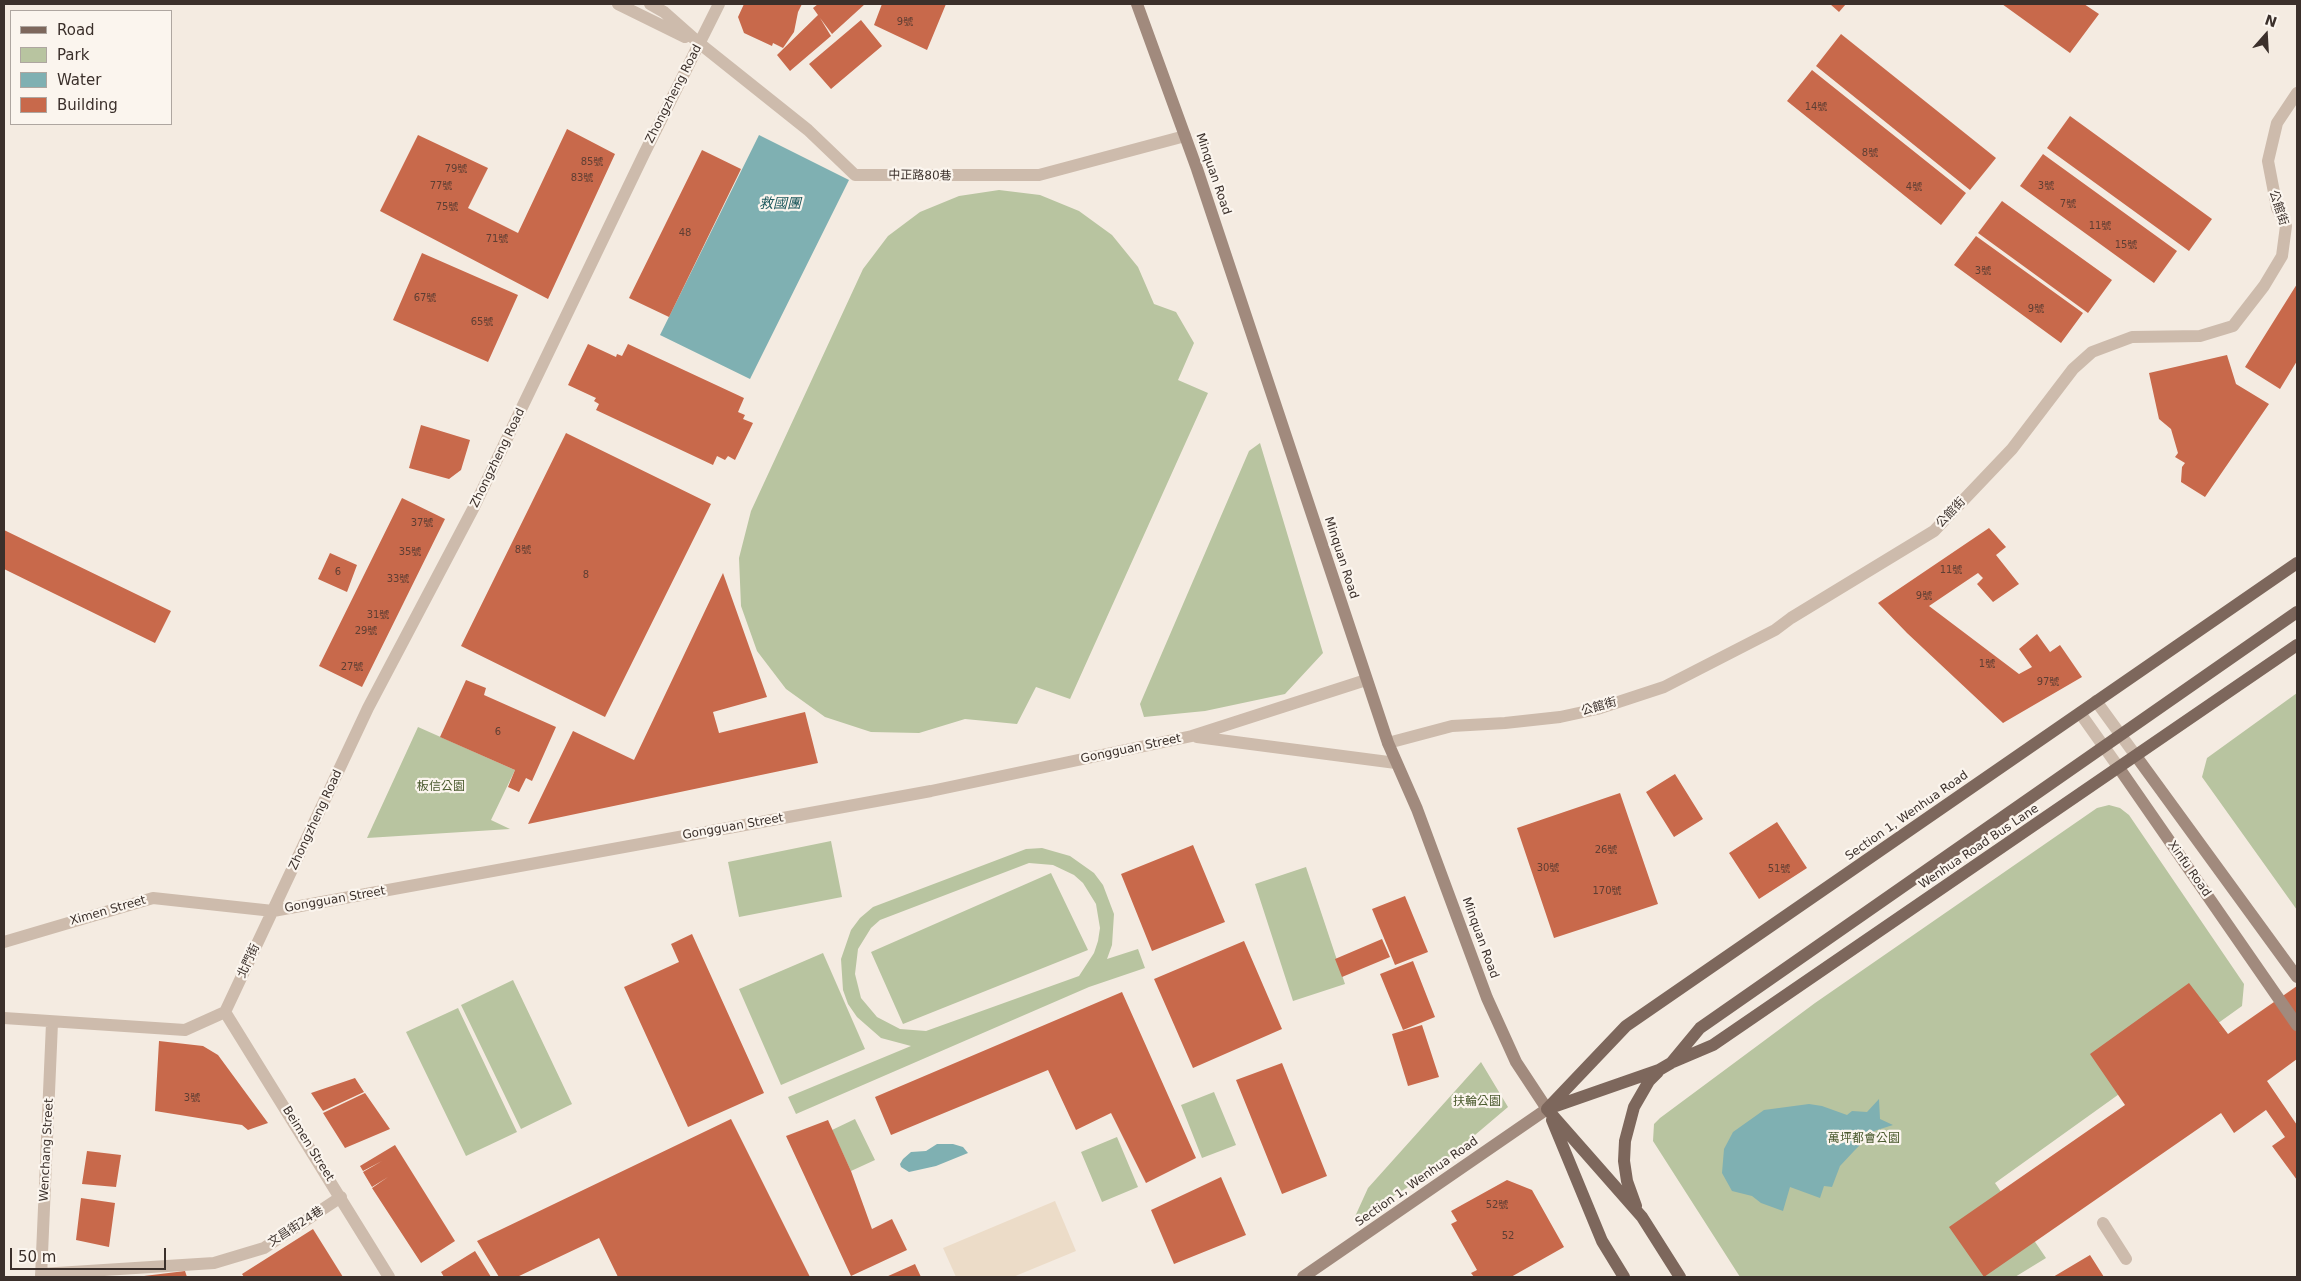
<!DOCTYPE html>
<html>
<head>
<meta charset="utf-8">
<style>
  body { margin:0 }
  #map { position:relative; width:2301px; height:1281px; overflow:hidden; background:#f4ebe1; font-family:"DejaVu Sans",sans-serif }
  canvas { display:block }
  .frame { position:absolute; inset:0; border:5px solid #3b302b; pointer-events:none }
  .legend { position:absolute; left:10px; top:10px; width:162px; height:115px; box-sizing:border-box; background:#fbf5ee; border:1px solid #aea6a0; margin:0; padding:6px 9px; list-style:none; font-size:15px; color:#3b302b }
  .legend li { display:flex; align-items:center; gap:10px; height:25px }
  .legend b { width:25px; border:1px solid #aea6a0 }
  .north { position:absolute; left:2241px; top:10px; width:50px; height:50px; -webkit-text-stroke:4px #fbf5ee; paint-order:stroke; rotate:19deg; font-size:14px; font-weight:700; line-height:20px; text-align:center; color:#3b302b }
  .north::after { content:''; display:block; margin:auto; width:18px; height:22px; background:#3b302b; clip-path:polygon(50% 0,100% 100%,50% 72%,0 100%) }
  .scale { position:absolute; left:10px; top:1248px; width:156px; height:22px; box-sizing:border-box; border:2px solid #3b302b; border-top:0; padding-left:6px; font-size:15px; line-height:18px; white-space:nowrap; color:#3b302b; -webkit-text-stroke:4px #fbf5ee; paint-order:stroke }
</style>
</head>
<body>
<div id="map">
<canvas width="2301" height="1281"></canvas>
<div class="frame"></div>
<ul class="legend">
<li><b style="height:6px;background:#7d675c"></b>Road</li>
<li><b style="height:14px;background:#b8c4a0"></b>Park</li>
<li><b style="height:14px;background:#7fb0b2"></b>Water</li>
<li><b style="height:14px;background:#c8694b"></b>Building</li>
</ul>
<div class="north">N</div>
<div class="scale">50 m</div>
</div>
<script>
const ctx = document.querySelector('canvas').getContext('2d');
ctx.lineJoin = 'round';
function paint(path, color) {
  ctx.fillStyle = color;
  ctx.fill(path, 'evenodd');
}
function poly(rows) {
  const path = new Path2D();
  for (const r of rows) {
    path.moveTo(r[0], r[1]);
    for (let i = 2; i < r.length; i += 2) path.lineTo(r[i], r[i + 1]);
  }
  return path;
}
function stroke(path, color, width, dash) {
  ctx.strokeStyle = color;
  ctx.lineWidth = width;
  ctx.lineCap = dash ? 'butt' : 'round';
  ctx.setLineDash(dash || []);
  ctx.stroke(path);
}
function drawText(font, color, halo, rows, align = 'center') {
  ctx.font = font + ' "DejaVu Sans","Noto Sans TC",sans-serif';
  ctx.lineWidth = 4.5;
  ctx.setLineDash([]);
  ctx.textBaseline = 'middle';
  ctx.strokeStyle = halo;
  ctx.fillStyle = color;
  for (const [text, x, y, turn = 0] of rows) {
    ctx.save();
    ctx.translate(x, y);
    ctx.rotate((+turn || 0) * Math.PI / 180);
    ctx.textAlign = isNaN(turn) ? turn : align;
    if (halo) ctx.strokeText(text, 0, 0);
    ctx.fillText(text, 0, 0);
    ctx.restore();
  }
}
const green = poly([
  [999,190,1040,195,1079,211,1112,235,1138,267,1154,304,1176,312,1194,343,1178,380,1208,393,1070,699,1036,687,1017,724,965,719,919,733,871,732,825,717,786,689,757,651,741,606,739,558,751,511,863,269,888,236,920,212,959,196],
  [1260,443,1323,653,1285,694,1205,711,1144,717,1140,704,1249,451],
  [2297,693,2297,910,2202,777,2207,758],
  [418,727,515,770,491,820,510,829,367,838],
  [2109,805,2120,808,2129,815,2244,984,2242,1006,1995,1183,2046,1258,2015,1277,1740,1277,1653,1141,1654,1124,1660,1118,1815,1003,2097,808],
  [831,841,842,897,739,917,728,862],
  [1042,848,1070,856,1094,873,1103,885,1114,914,1112,945,1107,959,1138,949,1145,968,1089,987,796,1114,788,1097,911,1046,881,1038,857,1017,848,1004,843,990,841,959,851,930,860,918,873,907,1026,849],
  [1029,863,1053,865,1074,875,1083,883,1096,904,1100,928,1098,941,1094,953,1079,976,926,1031,900,1029,877,1017,861,998,855,974,858,949,871,928,880,920],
  [1306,867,1345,984,1293,1001,1255,884],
  [1051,873,1088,950,903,1024,871,952],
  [823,953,865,1049,781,1085,739,989],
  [513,980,572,1104,521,1129,461,1005],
  [458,1008,517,1132,466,1156,406,1032],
  [1481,1062,1508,1107,1429,1174,1353,1221,1368,1188],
  [1214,1092,1236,1145,1202,1158,1181,1105],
  [855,1119,875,1160,851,1171,832,1130],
  [1117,1137,1138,1187,1102,1202,1081,1152]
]);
const plaza = poly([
  [1055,1201,1076,1251,1013,1277,956,1277,943,1248]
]);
const water = poly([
  [759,135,849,180,750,379,660,335],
  [1879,1099,1880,1119,1893,1125,1874,1131,1854,1151,1840,1166,1832,1187,1824,1186,1820,1198,1790,1187,1783,1211,1761,1203,1752,1196,1732,1191,1722,1173,1724,1149,1733,1132,1764,1110,1809,1104,1822,1106,1847,1115,1852,1111,1867,1112],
  [937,1144,953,1144,963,1147,968,1153,936,1166,909,1172,901,1167,900,1164,903,1159,911,1152,926,1151]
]);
const building = poly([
  [744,4,802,4,798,12,794,32,783,48,773,43,772,46,744,33,738,17],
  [818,4,865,4,832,34,820,18,831,36,790,71,777,55,818,15,813,8],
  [882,4,946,4,927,50,874,25],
  [1830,4,1846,4,1839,12],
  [2002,4,2084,4,2099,14,2070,53],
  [861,20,882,46,831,89,809,64],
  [1841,34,1996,158,1970,190,1816,66],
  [1812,70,1966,193,1941,225,1787,101],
  [2070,116,2212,219,2189,251,2047,148],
  [567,129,615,154,548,299,380,211,418,135,488,168,468,208,518,233],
  [702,150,741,169,669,317,629,298],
  [2043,154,2177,251,2154,283,2020,186],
  [2002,201,2112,280,2088,313,1978,233],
  [1976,236,2083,313,2061,343,1954,265],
  [422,253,518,295,488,362,393,320],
  [2297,284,2297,361,2280,389,2245,367],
  [588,344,616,357,617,354,622,356,628,344,744,398,738,412,745,415,743,419,753,423,735,460,728,456,725,460,717,456,713,465,596,410,599,404,594,401,596,398,568,385],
  [2227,355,2236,384,2269,404,2205,497,2181,482,2182,467,2185,463,2175,457,2178,453,2171,429,2159,419,2149,373],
  [421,425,470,440,461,470,449,479,409,468],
  [566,433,711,504,605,717,461,646],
  [402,498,445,519,362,687,319,666],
  [1989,528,2006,547,1996,555,2019,584,1993,602,1977,584,1983,578,1978,573,1929,606,2019,674,2032,667,2019,649,2037,634,2050,652,2060,645,2082,677,2003,723,1907,633,1878,603],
  [4,530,171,611,155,643,4,569],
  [330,553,357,565,347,592,318,579],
  [723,573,767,697,713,712,719,733,805,712,818,763,528,824,573,731,634,760],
  [466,680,486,688,484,695,556,727,532,781,526,778,519,792,508,787,515,770,440,737],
  [1675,774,1703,819,1674,837,1646,792],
  [1620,793,1658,904,1554,938,1517,828],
  [1777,822,1807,868,1759,899,1729,853],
  [1193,845,1225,922,1152,951,1121,874],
  [1405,896,1428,952,1395,965,1372,909],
  [692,934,764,1093,688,1127,624,987,679,962,671,944],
  [1382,939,1390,957,1342,977,1335,959],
  [1244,941,1282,1029,1193,1068,1154,979],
  [1413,961,1435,1017,1403,1030,1380,974],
  [2189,983,2228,1034,2297,986,2297,1059,2267,1081,2297,1125,2297,1180,2272,1146,2285,1137,2266,1110,2234,1133,2221,1113,1984,1277,1949,1227,2125,1105,2090,1054],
  [1122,992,1196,1158,1146,1183,1111,1113,1076,1130,1048,1070,891,1135,875,1097],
  [1422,1025,1439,1077,1408,1086,1392,1034],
  [159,1041,203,1046,218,1055,268,1123,248,1130,242,1125,155,1111],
  [1282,1063,1327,1176,1282,1194,1236,1080],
  [355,1078,364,1092,323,1111,311,1093],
  [365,1093,390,1129,345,1148,323,1113],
  [731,1119,810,1277,618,1277,599,1238,517,1277,499,1277,477,1241],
  [828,1120,851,1171,872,1229,892,1219,907,1250,851,1276,786,1136],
  [395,1145,455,1241,421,1263,372,1188,388,1177,372,1187,363,1172,382,1161,363,1171,360,1166],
  [87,1151,121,1155,116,1187,82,1184],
  [1221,1177,1246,1235,1174,1264,1151,1210],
  [1507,1180,1532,1190,1564,1247,1511,1277,1474,1277,1471,1273,1477,1270,1451,1224,1457,1221,1451,1211],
  [81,1198,115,1203,109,1247,76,1240],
  [313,1229,343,1277,244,1277,242,1274],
  [475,1251,491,1277,444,1277,441,1272],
  [2090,1255,2104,1277,2053,1277],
  [915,1264,921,1277,886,1277],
  [185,1271,187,1277,144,1277,144,1276]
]);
const street = poly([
  [618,4,685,37],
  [650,4,664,12,699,43,808,130,855,175,1039,175,1185,136],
  [2096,701,2136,756],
  [2080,713,2119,768],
  [1197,737,1396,763],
  [1388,743,1452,726,1505,723,1560,717,1597,709,1664,687,1775,630,1791,618,1934,531,2012,449,2073,369,2092,352,2132,337,2200,336,2233,326,2264,286,2282,256,2286,226,2277,208,2268,161,2277,123,2297,93],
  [4,942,153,898,273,911,931,791,1192,736,1366,680],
  [225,1012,368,708,474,507,644,154,719,4],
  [225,1012,389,1277],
  [4,1018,185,1030,225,1012],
  [2103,1223,2126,1259],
  [41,1274,214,1263,264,1248,341,1197],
  [41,1277,52,1023]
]);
const secondary = poly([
  [1137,4,1197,169,1388,743,1417,809,1487,998,1516,1062,1547,1109,1303,1277],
  [2136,756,2297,977],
  [2119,768,2297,1025]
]);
const primary = poly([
  [1673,1062,1713,1045,2297,645],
  [1550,1108,1659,1070,1671,1063,1700,1028,2297,612],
  [1547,1109,1626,1026,2297,563],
  [1547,1109,1642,1217,1680,1277],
  [1552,1120,1602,1241,1624,1277],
  [1636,1206,1627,1181,1624,1161,1625,1141,1634,1107,1649,1081,1658,1072]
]);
const numberNames = [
  ["9號",905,22],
  ["14號",1816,107],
  ["8號",1870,153],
  ["85號",592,162],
  ["79號",456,169],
  ["83號",582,178],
  ["77號",441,186],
  ["3號",2046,186],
  ["4號",1914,187],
  ["7號",2068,204],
  ["75號",447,207],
  ["11號",2100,226],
  ["48",685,233],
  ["71號",497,239],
  ["15號",2126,245],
  ["3號",1983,271],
  ["67號",425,298],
  ["9號",2036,309],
  ["65號",482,322],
  ["37號",422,523],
  ["8號",523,550],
  ["35號",410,552],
  ["11號",1951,570],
  ["6",338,572],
  ["8",586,575],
  ["33號",398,579],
  ["9號",1924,596],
  ["31號",378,615],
  ["29號",366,631],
  ["1號",1987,664],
  ["27號",352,667],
  ["97號",2048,682],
  ["6",498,732],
  ["26號",1606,850],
  ["30號",1548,868],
  ["51號",1779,869],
  ["170號",1607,891],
  ["3號",192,1098],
  ["52號",1497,1205],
  ["52",1508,1236]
];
const streetNames = [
  ["Zhongzheng Road",674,94,-63],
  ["Minquan Road",1213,174,71],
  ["中正路80巷",920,176,1],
  ["公館街",2278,208,72],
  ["Zhongzheng Road",498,458,-64],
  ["公館街",1951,513,-47],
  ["Minquan Road",1341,558,72],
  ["公館街",1599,707,-16],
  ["Gongguan Street",1131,749,-12],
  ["Section 1, Wenhua Road",1907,816,-35],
  ["Zhongzheng Road",316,820,-65],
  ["Gongguan Street",733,827,-10],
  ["Wenhua Road Bus Lane",1979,847,-34],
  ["Xinfu Road",2189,869,55],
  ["Gongguan Street",335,900,-10],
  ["Ximen Street",108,911,-16],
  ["Minquan Road",1480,938,70],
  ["北門街",249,961,-65],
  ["Beimen Street",308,1144,58],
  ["Wenchang Street",47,1150,-87],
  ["Section 1, Wenhua Road",1417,1182,-35],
  ["文昌街24巷",296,1227,-33]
];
const parkNames = [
  ["板信公園",441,787],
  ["扶輪公園",1477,1102],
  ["萬坪都會公園",1864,1139]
];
const waterNames = [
  ["救國團",780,204]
];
paint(green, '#b8c4a0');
paint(plaza, '#ecdcc8');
paint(water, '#7fb0b2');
paint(building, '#c8694b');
stroke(street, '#cdbbac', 12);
stroke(secondary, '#a18a7d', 12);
stroke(primary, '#7d675c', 12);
drawText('10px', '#5e3e33', null, numberNames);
drawText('12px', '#3b302b', '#fbf5ee', streetNames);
drawText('12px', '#4a5a2e', '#fbf5ee', parkNames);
drawText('italic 14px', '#1f5a5e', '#fbf5ee', waterNames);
</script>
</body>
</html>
